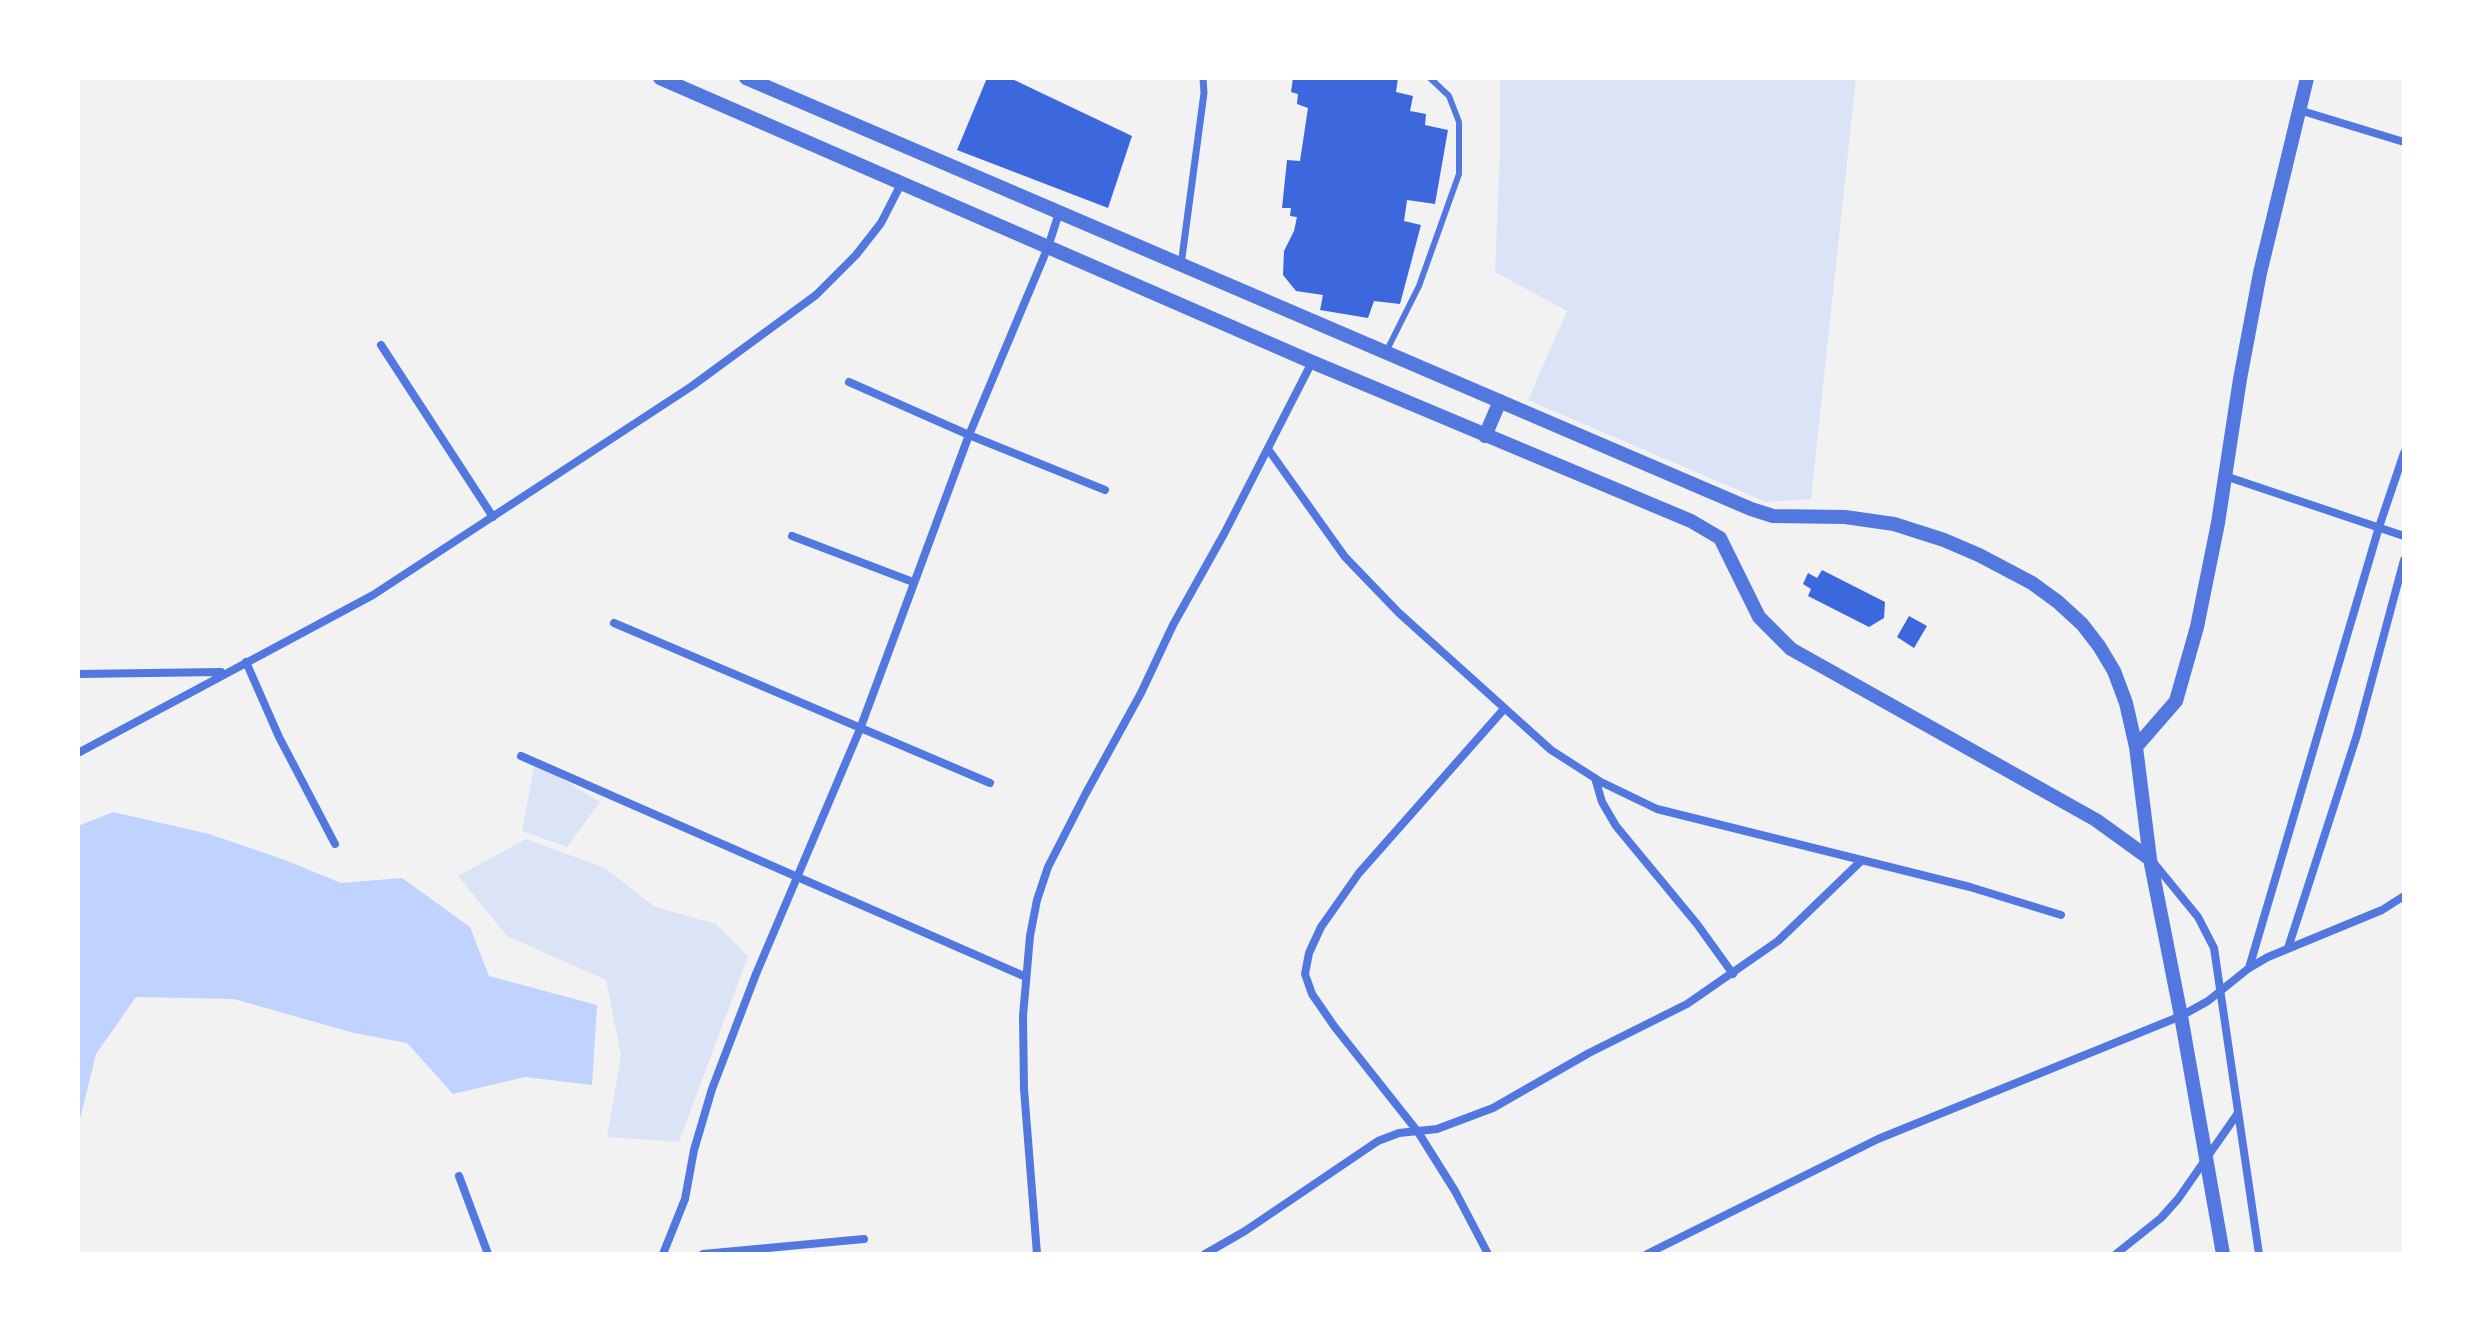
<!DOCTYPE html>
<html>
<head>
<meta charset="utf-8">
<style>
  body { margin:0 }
  #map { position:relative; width:2482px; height:1332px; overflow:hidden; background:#f2f2f2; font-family:"PT Sans",sans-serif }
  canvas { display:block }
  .frame { position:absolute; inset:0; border:80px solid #fff; pointer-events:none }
</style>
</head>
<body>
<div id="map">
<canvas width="2482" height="1332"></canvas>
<div class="frame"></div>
</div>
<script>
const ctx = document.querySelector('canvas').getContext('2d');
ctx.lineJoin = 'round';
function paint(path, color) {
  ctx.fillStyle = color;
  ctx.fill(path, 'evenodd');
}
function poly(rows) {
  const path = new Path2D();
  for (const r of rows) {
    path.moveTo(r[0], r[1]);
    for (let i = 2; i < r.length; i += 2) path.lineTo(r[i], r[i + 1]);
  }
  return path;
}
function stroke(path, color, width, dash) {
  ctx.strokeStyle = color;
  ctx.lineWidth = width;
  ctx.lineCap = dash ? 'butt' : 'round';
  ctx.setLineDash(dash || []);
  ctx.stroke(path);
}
const green = poly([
  [1500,78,1856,78,1811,499,1766,502,1528,400,1567,311,1495,272,1500,152],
  [535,762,600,802,567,847,522,831],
  [526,839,605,868,655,907,716,924,748,956,679,1142,607,1137,621,1056,606,980,507,936,458,876]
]);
const water = poly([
  [113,812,209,834,285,860,341,883,402,878,470,927,489,976,597,1005,592,1085,525,1077,453,1094,407,1043,354,1033,234,999,136,997,96,1054,78,1127,78,826]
]);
const building = poly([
  [987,78,1010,78,1132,136,1108,208,957,150],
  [1293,78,1398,78,1396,92,1413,96,1410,111,1426,114,1425,125,1448,130,1435,204,1407,200,1404,221,1421,225,1400,304,1374,301,1368,318,1320,310,1323,295,1296,291,1283,275,1284,251,1294,231,1297,217,1290,216,1291,208,1282,208,1287,160,1300,161,1308,108,1297,104,1298,94,1291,92],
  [1822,570,1885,602,1884,618,1869,627,1808,596,1811,589,1803,584,1808,573,1817,578],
  [1909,616,1927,626,1914,648,1897,637]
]);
const service = poly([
  [1387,350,1419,286,1459,174,1459,122,1449,96,1430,78]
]);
const pedestrian = poly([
  [1181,265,1204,93,1203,78]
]);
const minor = poly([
  [2299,110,2404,142],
  [381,345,493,517],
  [849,382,969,435,1105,490],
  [1268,449,1345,557,1399,613,1551,750,1601,782,1657,809,1970,887,2061,915],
  [2225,476,2404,536],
  [792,536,913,582],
  [614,623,990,783],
  [246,662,279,737,335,844],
  [78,674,221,672],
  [78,753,373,595,692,386,816,295,856,255,881,223,902,182],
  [521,756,1026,977],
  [1595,778,1602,802,1616,826,1697,924,1733,974],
  [2153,862,2198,917,2214,948,2259,1254],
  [2288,948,2357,735,2404,560],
  [2249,968,2379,527,2404,453],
  [459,1176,488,1254],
  [663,1254,685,1199,694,1150,712,1089,756,974,860,729,969,435,1048,247,1059,213],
  [703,1254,864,1239],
  [1037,1254,1024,1089,1023,1016,1030,936,1037,900,1048,867,1086,793,1141,693,1173,625,1225,532,1312,362],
  [1205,1254,1245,1231,1378,1141,1399,1133,1437,1129,1493,1108,1589,1053,1687,1004,1778,941,1861,861],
  [1488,1254,1455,1191,1418,1132,1334,1026,1312,994,1305,974,1309,953,1321,927,1359,873,1504,709],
  [1647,1254,1878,1139,2181,1016,2208,1001,2249,968,2268,957,2382,910,2404,896],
  [2116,1254,2161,1218,2178,1199,2238,1113]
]);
const tertiary = poly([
  [660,78,1312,362,1691,521,1720,538,1759,617,1791,649,2096,820,2150,859],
  [746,78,1751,509,1773,516,1845,517,1894,524,1944,540,1979,555,2032,583,2058,602,2082,624,2099,646,2114,671,2126,703,2136,747,2150,859,2181,1016,2223,1254],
  [1485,436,1500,401],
  [2136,747,2176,701,2197,627,2218,523,2240,379,2260,273,2307,78]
]);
paint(green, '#dbe4f7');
paint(water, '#bfd3fe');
paint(building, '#3d67dc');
stroke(service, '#5277de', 6);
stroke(pedestrian, '#5277de', 7);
stroke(minor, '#5277de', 8);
stroke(tertiary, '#5277de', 14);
</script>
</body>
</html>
